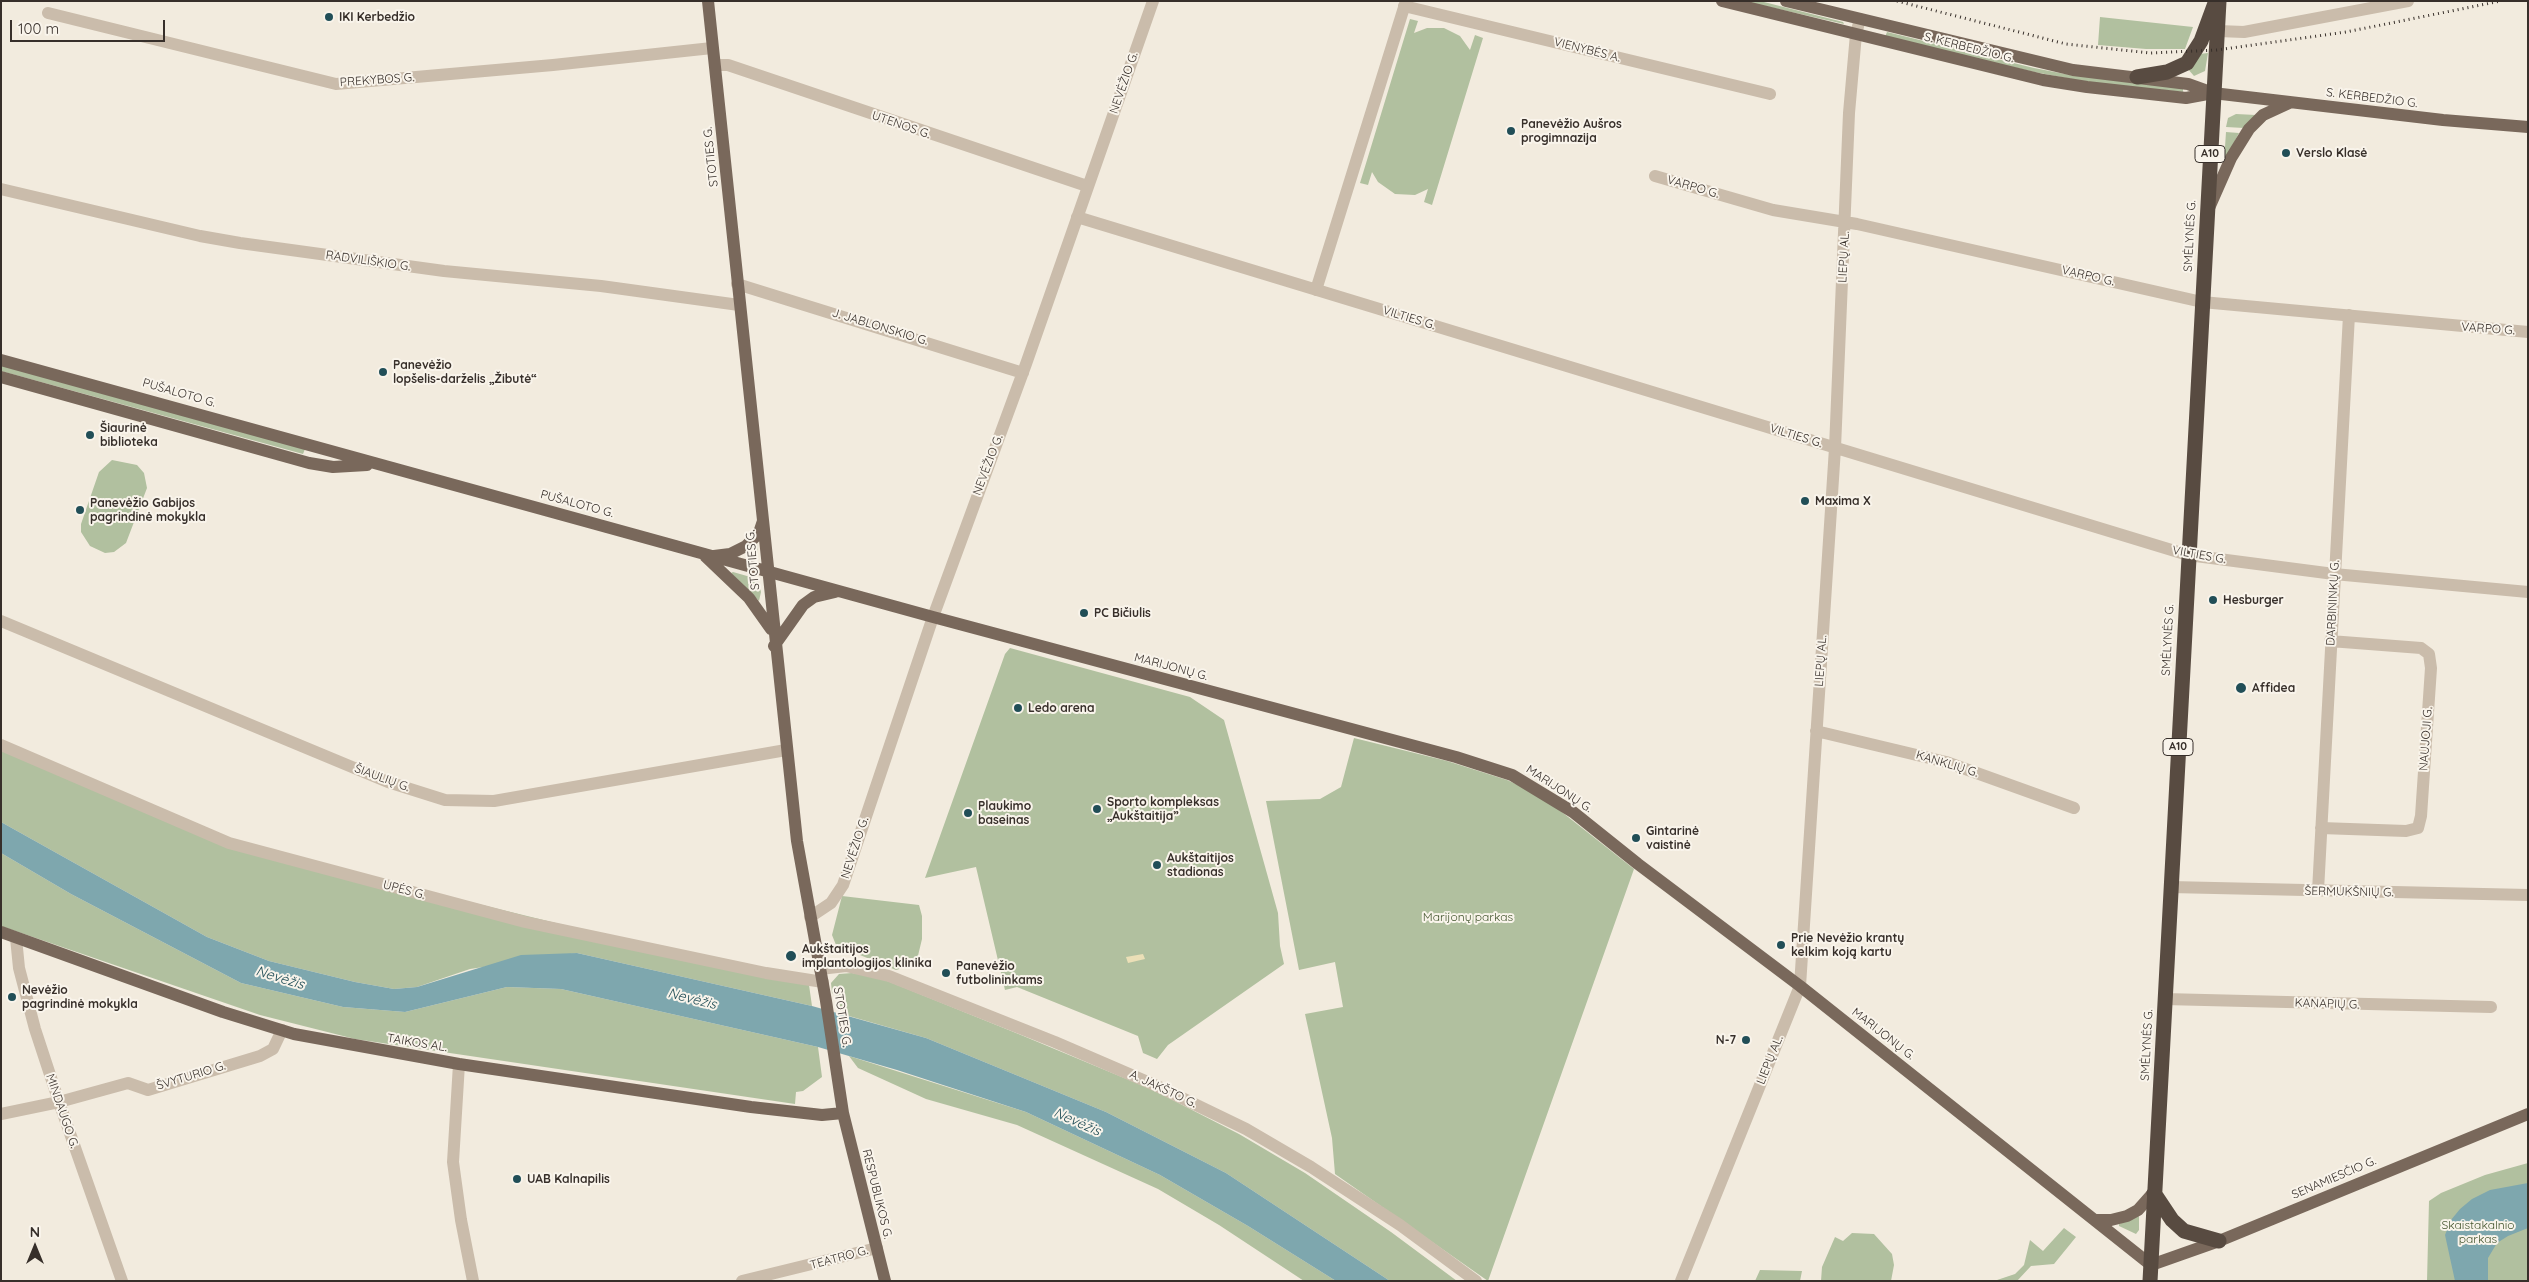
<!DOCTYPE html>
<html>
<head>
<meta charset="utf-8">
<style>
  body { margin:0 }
  #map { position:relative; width:2529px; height:1282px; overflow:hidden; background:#f2ebde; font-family:Quicksand,sans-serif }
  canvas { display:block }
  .frame { position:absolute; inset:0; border:2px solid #372f2a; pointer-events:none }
  .north { position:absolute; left:10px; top:1222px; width:50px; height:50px; -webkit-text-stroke:4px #f9f4eb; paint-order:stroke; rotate:0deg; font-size:14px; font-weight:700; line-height:20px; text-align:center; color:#372f2a }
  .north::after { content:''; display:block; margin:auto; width:18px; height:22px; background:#372f2a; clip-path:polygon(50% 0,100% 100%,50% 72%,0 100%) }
  .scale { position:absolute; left:10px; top:20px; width:155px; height:22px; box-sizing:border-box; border:2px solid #372f2a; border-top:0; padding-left:6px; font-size:15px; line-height:18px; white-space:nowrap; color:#372f2a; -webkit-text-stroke:4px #f9f4eb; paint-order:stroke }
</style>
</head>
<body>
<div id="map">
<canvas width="2529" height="1282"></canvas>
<div class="frame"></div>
<div class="north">N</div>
<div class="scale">100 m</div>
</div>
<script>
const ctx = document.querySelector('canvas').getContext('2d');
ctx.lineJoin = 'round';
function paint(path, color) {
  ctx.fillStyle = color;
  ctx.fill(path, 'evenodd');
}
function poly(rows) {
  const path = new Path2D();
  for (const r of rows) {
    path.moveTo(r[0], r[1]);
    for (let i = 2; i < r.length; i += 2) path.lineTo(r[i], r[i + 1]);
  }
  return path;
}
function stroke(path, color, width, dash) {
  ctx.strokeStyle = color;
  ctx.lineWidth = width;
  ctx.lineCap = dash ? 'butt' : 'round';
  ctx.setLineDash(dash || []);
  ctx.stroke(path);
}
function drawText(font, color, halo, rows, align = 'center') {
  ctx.font = font + ' Quicksand,sans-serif';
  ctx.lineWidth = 4;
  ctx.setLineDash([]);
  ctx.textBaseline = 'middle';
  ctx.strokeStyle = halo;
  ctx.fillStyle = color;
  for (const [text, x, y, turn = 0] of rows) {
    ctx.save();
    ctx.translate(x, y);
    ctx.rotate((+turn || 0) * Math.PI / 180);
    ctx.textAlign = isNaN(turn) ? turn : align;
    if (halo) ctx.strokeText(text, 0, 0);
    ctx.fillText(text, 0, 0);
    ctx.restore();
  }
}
const green = poly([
  [1743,1,1760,1,1843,22,1844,24],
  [2100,17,2193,27,2185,49,2146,49,2098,45],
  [1410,19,1418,21,1414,33,1427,28,1444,28,1460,36,1470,50,1475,35,1483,38,1432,205,1424,202,1428,189,1415,195,1395,194,1378,182,1372,172,1368,185,1360,183],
  [1887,32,2034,68,2065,74,2183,88,2183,92,2093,83,2034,72,1885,37],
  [2208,53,2205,71,2194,76,2187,68,2199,54],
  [2236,114,2256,115,2244,128,2226,127,2228,118],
  [2226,132,2239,133,2224,162],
  [1,364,305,449,303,454,1,371],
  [112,460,137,465,144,473,147,488,126,543,114,552,105,553,90,546,81,532,81,524,99,472],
  [757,543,758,556,748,558,746,554],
  [733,572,754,578,758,581,761,592,759,601,731,573],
  [1010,648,1190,697,1224,720,1278,913,1280,946,1284,964,1168,1045,1157,1059,1143,1053,1138,1036,1017,987,1005,990,976,867,925,878,1005,654],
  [1354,738,1447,761,1507,780,1531,791,1558,809,1634,869,1488,1281,1335,1174,1332,1138,1305,1014,1343,1007,1335,962,1299,970,1266,801,1320,799,1341,787],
  [1,745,229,843,809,985,812,1006,577,953,470,969,417,987,394,989,355,982,269,961,207,937,1,822],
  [1,853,71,894,241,983,343,1007,405,1012,507,987,561,989,818,1047,822,1077,803,1091,796,1092,795,1104,355,1039,260,1015,1,926],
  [842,896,919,905,922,916,922,939,916,964,896,970,836,945,832,935],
  [852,973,880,978,1021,1035,1153,1090,1239,1134,1305,1173,1391,1232,1457,1281,1390,1281,1226,1173,1106,1112,926,1038,842,1014,838,997,832,993,831,983,839,974],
  [849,1056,1026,1112,1160,1175,1248,1226,1336,1281,1304,1281,1219,1225,1158,1189,1017,1125,926,1099,858,1068],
  [2528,1163,2528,1281,2427,1281,2429,1201,2441,1193,2485,1175],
  [2139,1216,2139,1230,2136,1234,2119,1226,2119,1224],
  [2064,1228,2076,1237,2054,1264,2031,1266,2017,1281,1997,1280,2015,1274,2024,1265,2030,1240,2043,1251],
  [1852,1233,1874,1234,1892,1254,1894,1265,1891,1281,1821,1281,1822,1267,1835,1237,1843,1241],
  [1760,1270,1802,1271,1800,1281,1755,1281]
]);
const sand = poly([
  [1143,954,1145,959,1128,963,1126,957]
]);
const water = poly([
  [1,822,207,937,269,961,355,982,394,989,417,987,521,955,577,953,812,1006,926,1038,1106,1112,1226,1173,1390,1281,1336,1281,1248,1226,1160,1175,1026,1112,897,1070,818,1047,561,989,507,987,405,1012,343,1007,241,983,71,894,1,853],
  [2528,1183,2528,1228,2508,1236,2497,1243,2488,1258,2488,1281,2455,1281,2445,1235,2451,1220,2460,1209,2472,1199,2490,1190]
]);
const minor = poly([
  [1404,6,1770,94],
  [48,13,336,84,553,65,712,48],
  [2218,31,2244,32,2408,1],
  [715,65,728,65,1087,186],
  [1655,176,1773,210,1857,224,2202,302,2528,332],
  [1,189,200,236,240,243,444,271,601,286,739,305],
  [1077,217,2188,555,2334,574,2528,592],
  [737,284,1023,373],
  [1316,290,1406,1],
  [1,621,388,782,445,800,494,801,786,750],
  [1816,731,1946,762,2074,808],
  [1,745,229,843,525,922,766,973,823,982],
  [2321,828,2406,831,2418,828,2421,816,2431,668,2429,654,2421,648,2330,641],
  [2170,887,2528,895],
  [2318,891,2349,315],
  [810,917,831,903,843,885,933,617,1026,364,1153,1],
  [16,938,19,968,35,1029,59,1102,122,1281],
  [820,969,846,966,889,976,1055,1042,1157,1086,1246,1129,1311,1167,1400,1225,1476,1281],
  [2164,999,2491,1007],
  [459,1064,453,1162,461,1220,473,1281],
  [1,1114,59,1102,128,1083,148,1090,260,1056,273,1049,282,1030],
  [742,1281,877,1248],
  [1681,1281,1800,986,1835,448,1849,113,1856,34,1860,19]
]);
const major = poly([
  [708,1,797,841,826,1001,843,1113,885,1281],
  [1722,1,2043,80,2087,87,2186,98,2213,93],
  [1786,1,2073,70,2188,84,2213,93,2443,120,2528,127],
  [2209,208,2231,158,2249,129,2263,115,2289,103],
  [1,360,933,617,1456,757,1512,775,1573,812,1638,864,1800,986,2151,1265,2219,1241,2528,1114],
  [1,377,309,463,333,467,367,465],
  [714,556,730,554,746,546,759,533,763,521],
  [706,557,749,598,771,629],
  [774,646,803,605,814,597,835,592],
  [1,932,223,1012,294,1034,459,1064,751,1107,822,1115,843,1113],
  [2097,1220,2111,1220,2127,1216,2138,1210,2154,1192]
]);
const highway = poly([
  [2137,77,2167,72,2187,63,2201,41,2215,3],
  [2154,1193,2172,1220,2184,1231,2219,1241],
  [2150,1281,2219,1]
]);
const rail = poly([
  [1897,1,2066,44,2150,53,2217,50,2346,32,2501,1]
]);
const markers = [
  [329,17,5,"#214e57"],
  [1511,131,5,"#214e57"],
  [2286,153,5,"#214e57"],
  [383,372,5,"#214e57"],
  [90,435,5,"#214e57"],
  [1805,501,5,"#214e57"],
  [80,510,5,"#214e57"],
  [2213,600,5,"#214e57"],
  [1084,613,5,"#214e57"],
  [2241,688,6,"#214e57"],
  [1018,708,5,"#214e57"],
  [1097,809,5,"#214e57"],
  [968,813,5,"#214e57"],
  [1636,838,5,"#214e57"],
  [1157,865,5,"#214e57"],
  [1781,945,5,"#214e57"],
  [791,956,6,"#214e57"],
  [946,973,5,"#214e57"],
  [12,997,5,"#214e57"],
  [1746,1040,5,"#214e57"],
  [517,1179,5,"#214e57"]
];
const shields = [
  [2210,154,30],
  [2178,747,30]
];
const shieldNames = [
  ["A10",2210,154],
  ["A10",2178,747]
];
const poiNames = [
  ["IKI Kerbedžio",339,17],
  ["Panevėžio Aušros",1521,124],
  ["progimnazija",1521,138],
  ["Verslo Klasė",2296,153],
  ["Panevėžio",393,365],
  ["lopšelis-darželis „Žibutė“",393,379],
  ["Šiaurinė",100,428],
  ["biblioteka",100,442],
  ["Maxima X",1815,501],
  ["Panevėžio Gabijos",90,503],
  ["pagrindinė mokykla",90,517],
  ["Hesburger",2223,600],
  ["PC Bičiulis",1094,613],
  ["Affidea",2252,688],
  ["Ledo arena",1028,708],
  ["Sporto kompleksas",1107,802],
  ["„Aukštaitija”",1107,816],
  ["Plaukimo",978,806],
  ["baseinas",978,820],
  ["Gintarinė",1646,831],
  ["vaistinė",1646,845],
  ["Aukštaitijos",1167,858],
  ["stadionas",1167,872],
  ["Prie Nevėžio krantų",1791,938],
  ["kelkim koją kartu",1791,952],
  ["Aukštaitijos",802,949],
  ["implantologijos klinika",802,963],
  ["Panevėžio",956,966],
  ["futbolininkams",956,980],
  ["Nevėžio",22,990],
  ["pagrindinė mokykla",22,1004],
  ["N-7",1736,1040,"right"],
  ["UAB Kalnapilis",527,1179]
];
const streetNames = [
  ["S. KERBEDŽIO G.",1969,48,14],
  ["VIENYBĖS A.",1587,50,14],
  ["PREKYBOS G.",377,80,-4],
  ["NEVĖŽIO G.",1124,83,-71],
  ["S. KERBEDŽIO G.",2372,98,7],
  ["UTENOS G.",901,125,19],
  ["STOTIES G.",711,157,-96],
  ["VARPO G.",1693,187,16],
  ["SMĖLYNĖS G.",2190,236,-87],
  ["LIEPŲ AL.",1844,257,-87],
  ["RADVILIŠKIO G.",368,261,8],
  ["VARPO G.",2088,276,13],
  ["VILTIES G.",1409,318,17],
  ["J. JABLONSKIO G.",880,327,17],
  ["VARPO G.",2488,329,4],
  ["PUŠALOTO G.",179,393,16],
  ["VILTIES G.",1796,436,17],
  ["NEVĖŽIO G.",988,465,-69],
  ["PUŠALOTO G.",577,504,15],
  ["VILTIES G.",2199,555,10],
  ["STOTIES G.",753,560,-95],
  ["DARBININKŲ G.",2333,603,-87],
  ["SMĖLYNĖS G.",2168,640,-87],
  ["LIEPŲ AL.",1821,661,-86],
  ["MARIJONŲ G.",1171,667,15],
  ["NAUJOJI G.",2426,739,-86],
  ["KANKLIŲ G.",1947,764,17],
  ["ŠIAULIŲ G.",382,778,20],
  ["MARIJONŲ G.",1559,789,33],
  ["NEVĖŽIO G.",855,848,-72],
  ["UPĖS G.",404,890,15],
  ["ŠERMUKŠNIŲ G.",2349,892,1],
  ["KANAPIŲ G.",2327,1004,2],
  ["STOTIES G.",842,1017,81],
  ["MARIJONŲ G.",1883,1034,38],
  ["TAIKOS AL.",417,1043,9],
  ["SMĖLYNĖS G.",2147,1045,-87],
  ["LIEPŲ AL.",1770,1060,-68],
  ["ŠVYTURIO G.",191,1076,-17],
  ["A. JAKŠTO G.",1163,1089,25],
  ["MINDAUGO G.",62,1111,71],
  ["SENAMIESČIO G.",2334,1178,-23],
  ["RESPUBLIKOS G.",877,1194,76],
  ["TEATRO G.",839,1258,-15]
];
const parkNames = [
  ["Marijonų parkas",1468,917],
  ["Skaistakalnio",2478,1225],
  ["parkas",2478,1239]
];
const waterNames = [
  ["Nevėžis",280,978,17],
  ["Nevėžis",692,999,14],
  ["Nevėžis",1077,1122,24]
];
paint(green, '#b1c09f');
paint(sand, '#ebdfb7');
paint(water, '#7ea7ae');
stroke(minor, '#cabcab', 12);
stroke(major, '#79685b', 12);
stroke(highway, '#584b41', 15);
stroke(rail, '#372f2a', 3, [1, 4]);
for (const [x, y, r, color] of markers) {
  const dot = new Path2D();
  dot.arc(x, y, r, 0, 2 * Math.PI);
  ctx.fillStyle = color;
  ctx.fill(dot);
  stroke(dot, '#f9f4eb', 2);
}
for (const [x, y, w] of shields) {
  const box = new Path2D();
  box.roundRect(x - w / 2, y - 8.5, w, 17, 4);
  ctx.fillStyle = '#f9f4eb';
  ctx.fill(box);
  stroke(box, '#372f2a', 1);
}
drawText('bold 11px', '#372f2a', null, shieldNames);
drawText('bold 12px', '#372f2a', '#f9f4eb', poiNames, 'left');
drawText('12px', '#372f2a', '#f9f4eb', streetNames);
drawText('12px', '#43552e', '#f9f4eb', parkNames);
drawText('italic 14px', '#214e57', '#f9f4eb', waterNames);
</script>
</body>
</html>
